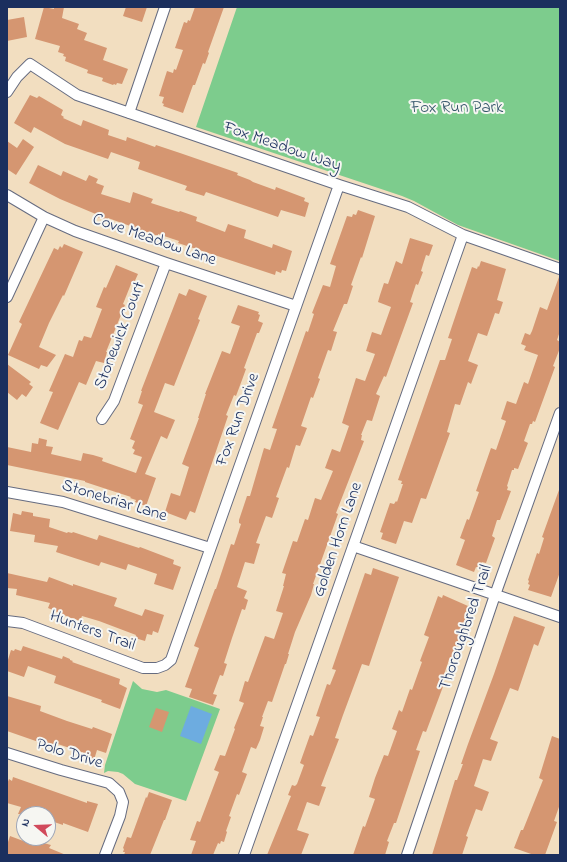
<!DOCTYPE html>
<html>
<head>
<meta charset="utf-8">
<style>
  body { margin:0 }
  #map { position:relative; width:567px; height:862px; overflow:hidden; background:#f2dec0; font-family:"Indie Flower",sans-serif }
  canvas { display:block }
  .frame { position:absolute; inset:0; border:8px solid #1b2f5e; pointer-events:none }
  .north { position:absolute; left:16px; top:806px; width:40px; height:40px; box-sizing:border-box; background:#f6f6f2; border:1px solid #9ea6b7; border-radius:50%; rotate:289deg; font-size:11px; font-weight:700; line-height:16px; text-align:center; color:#1b2f5e }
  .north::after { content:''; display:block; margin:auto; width:14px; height:18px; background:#d1495b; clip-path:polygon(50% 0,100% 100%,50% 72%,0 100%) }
</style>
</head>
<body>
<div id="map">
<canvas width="567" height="862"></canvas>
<div class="frame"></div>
<div class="north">N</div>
</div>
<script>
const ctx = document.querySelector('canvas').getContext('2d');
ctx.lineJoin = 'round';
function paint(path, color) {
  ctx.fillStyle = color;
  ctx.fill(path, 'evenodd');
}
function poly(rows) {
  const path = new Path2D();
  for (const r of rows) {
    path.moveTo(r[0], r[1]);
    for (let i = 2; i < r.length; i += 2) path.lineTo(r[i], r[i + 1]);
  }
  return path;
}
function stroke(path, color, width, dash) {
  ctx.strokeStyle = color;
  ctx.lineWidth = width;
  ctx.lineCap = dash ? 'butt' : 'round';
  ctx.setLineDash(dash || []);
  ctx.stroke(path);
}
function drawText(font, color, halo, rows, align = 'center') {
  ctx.font = font + ' "Indie Flower",sans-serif';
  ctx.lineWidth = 4;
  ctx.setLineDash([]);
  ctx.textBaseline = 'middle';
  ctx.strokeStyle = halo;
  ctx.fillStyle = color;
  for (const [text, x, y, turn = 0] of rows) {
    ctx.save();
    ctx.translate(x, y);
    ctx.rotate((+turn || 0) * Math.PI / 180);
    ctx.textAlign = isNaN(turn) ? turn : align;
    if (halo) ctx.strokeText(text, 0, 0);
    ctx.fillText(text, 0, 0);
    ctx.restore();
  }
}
const green = poly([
  [237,7,560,7,560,261,458,225,414,201,402,196,196,127],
  [133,681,142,689,157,692,166,690,220,709,186,801,135,784,123,774,118,772,108,771,104,773,105,765]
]);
const water = poly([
  [191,706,212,714,201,744,180,736]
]);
const building = poly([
  [44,7,54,9,54,7,64,7,62,18,79,24,77,29,87,33,84,40,107,48,103,60,128,69,122,84,117,83,116,85,114,84,113,85,102,81,103,78,87,73,88,70,65,61,66,57,63,56,64,54,58,52,60,46,35,39],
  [126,7,147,7,142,22,123,16],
  [195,7,224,7,208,52,209,53,205,64,203,63,195,85,193,85,183,113,163,106,164,104,162,103,164,97,159,96,167,71,173,73,174,69,176,70,183,50,175,48,184,22,187,23,188,20,190,21],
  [24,17,27,37,7,41,7,20],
  [30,95,37,98,39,96,63,110,61,115,64,117,63,118,81,126,83,120,109,130,108,135,126,141,127,137,155,147,156,145,180,153,238,173,237,175,250,180,253,182,275,190,276,187,305,198,304,201,309,203,305,217,281,210,278,217,206,192,204,196,185,190,187,186,138,169,140,162,111,152,108,159,65,144,34,127,31,133,14,123],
  [23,139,34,147,16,175,7,169,7,141,17,148],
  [38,165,61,176,63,171,86,181,89,175,98,179,96,183,104,186,101,194,130,203,133,192,153,199,151,203,179,212,180,211,197,217,196,221,225,232,228,224,246,230,244,238,272,248,273,244,292,251,286,271,282,270,281,273,276,271,275,275,178,243,179,241,158,234,158,236,108,218,107,220,97,217,98,215,60,199,29,183],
  [358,210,375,216,362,258,361,257,351,285,353,286,347,304,344,304,333,331,337,332,331,351,328,350,318,378,320,379,313,398,311,397,301,426,307,428,300,446,296,445,289,468,287,467,276,497,279,498,272,518,266,516,256,543,260,544,254,564,245,562,237,587,247,591,244,598,248,600,245,610,242,609,232,638,224,663,227,664,223,676,220,675,213,694,217,695,213,705,189,697,192,689,185,687,199,648,194,646,215,589,216,589,231,544,234,545,241,524,239,523,239,520,247,496,250,496,264,448,270,450,277,429,272,428,306,331,308,332,314,314,312,313,323,285,330,287,336,266,330,264,347,216,352,217,353,214,356,215],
  [410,238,433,245,429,256,426,255,421,271,423,272,418,285,416,284,410,302,413,303,386,377,384,376,376,394,380,396,372,421,367,420,361,435,362,435,361,440,364,441,336,513,338,514,313,584,314,584,311,595,295,632,288,654,289,654,286,664,285,664,272,702,268,701,262,717,263,717,260,726,264,727,260,740,256,749,251,747,242,772,247,774,239,795,237,794,229,816,231,817,226,831,227,832,224,842,221,841,220,844,218,843,213,855,191,855,196,841,190,840,197,821,200,822,219,772,214,770,220,755,225,756,235,729,234,728,244,703,239,701,245,681,248,682,265,636,274,639,283,613,276,611,284,586,283,586,286,574,282,573,293,541,297,542,305,519,308,520,315,498,321,500,333,471,325,468,332,449,340,452,349,426,342,423,356,378,365,381,375,354,366,351,372,332,381,335,391,307,378,302,380,295,384,283,388,284,396,261,402,264],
  [64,244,83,252,64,296,63,295,49,323,39,347,56,355,47,367,41,365,39,369,8,355,22,324,19,322,54,248,58,250,60,246,62,248],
  [481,261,506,269,497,300,503,302,499,314,495,313,487,336,478,333,468,361,478,365,471,384,468,382,460,405,455,404,447,432,450,433,426,499,421,498,412,523,404,521,396,544,381,539,383,533,380,532,390,503,394,504,396,501,397,502,403,484,401,484,402,481,398,480,440,360,445,360,452,339,448,338,472,267,477,269,478,266,479,267],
  [116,265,138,274,133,285,131,284,123,304,125,305,106,352,107,352,104,363,96,361,86,385,79,382,58,430,40,423,53,392,49,391,65,354,73,357,79,340,82,341,84,336,91,338,102,309,96,307,104,287,106,288],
  [559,277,560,277,560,331,557,340,560,342,560,348,553,366,555,367,535,422,533,421,532,424,530,424,524,441,528,443,518,469,514,468,514,470,512,470,507,486,508,487,507,490,511,491,500,520,497,520,492,536,495,538,486,563,482,562,479,568,476,567,474,572,456,565,465,540,460,538,467,519,469,520,479,492,476,491,491,448,496,450,506,421,501,419,507,401,516,404,524,382,528,384,538,355,524,350,526,346,521,344,525,333,530,335,532,331,540,307,547,310],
  [189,289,207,296,198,319,200,320,174,386,165,383,154,412,175,420,167,439,161,436,145,474,156,478,146,506,135,502,136,500,130,498,131,497,85,482,85,481,7,465,7,447,31,452,32,443,38,444,39,438,47,440,46,446,53,447,51,454,81,461,83,453,93,455,103,458,102,461,136,473,142,457,133,454,135,450,132,448,135,441,130,439,143,405,138,403,142,391,141,391,179,293,186,296],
  [238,305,259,312,258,314,260,315,258,321,263,323,259,333,257,333,244,368,246,369,242,380,236,396,234,395,226,415,228,416,195,513,190,511,186,520,165,512,171,493,180,496,189,467,182,464,199,418,198,418,206,394,205,394,222,351,230,354,240,326,231,323],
  [7,364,31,382,29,384,33,387,26,397,22,394,17,400,7,392],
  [559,490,560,491,560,572,551,597,528,590,530,585,528,584,529,581,528,580,537,553,539,554,544,538,542,537],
  [22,511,33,513,33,516,50,519,49,527,67,533,68,532,72,533,73,532,97,540,99,535,139,548,140,547,174,560,173,564,181,567,173,590,154,584,157,574,128,564,126,570,101,562,99,566,56,552,58,546,34,542,35,535,10,531,13,513,21,515],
  [373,568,399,577,369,666,362,664,343,715,335,738,339,739,321,786,326,787,319,806,307,802,297,830,309,834,301,855,267,855,291,796,288,795,292,785,295,786,297,784,304,765,300,763,310,735,313,736,320,717,316,716,327,684,330,685,336,670,332,669,365,573,371,575],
  [7,573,47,582,49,577,73,586,73,584,117,598,114,606,142,616,145,609,164,615,158,633,153,631,152,635,147,634,145,641,135,638,136,635,99,621,82,616,80,621,71,618,48,608,50,603,16,595,17,589,7,588],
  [443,595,468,606,466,611,468,612,462,628,451,661,449,660,441,683,444,684,426,732,423,731,416,750,420,751,396,823,394,823,387,841,389,842,385,855,353,855,363,826,365,827,375,799,369,797,375,778,384,755,388,756,397,731,392,729,399,710,402,712,410,689,412,690,422,662,420,661,429,637,424,635,438,596,442,598],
  [514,616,545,627,538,646,534,644,518,691,510,688,490,739,498,742,491,761,483,759,474,786,489,792,482,811,476,809,466,836,468,837,462,855,432,855,455,780,457,780,463,764,461,764,468,744,494,674],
  [23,646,62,659,63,656,70,659,70,660,73,661,72,662,120,679,119,684,127,688,120,709,101,702,102,700,54,683,56,676,28,666,24,677,7,671,7,663,11,650,14,651,15,649,21,651],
  [7,696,41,706,40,711,67,721,92,729,93,727,112,734,106,753,97,750,94,760,83,756,84,753,55,743,53,747,7,731],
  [156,708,169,712,162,732,149,727],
  [552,736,560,739,560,804,554,821,557,822,545,855,534,855,514,848,521,830,523,830,543,780,539,778],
  [13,777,87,803,87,801,98,804,88,832,63,823,63,825,48,820,48,814,18,814,21,807,7,803,7,784,9,779,12,781],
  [149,792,172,800,165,820,164,820,150,855,124,855,125,852,123,852,124,849,123,848,127,837,131,838,146,797,147,798],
  [10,836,34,845,35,844,39,845,40,842,51,845,49,848,66,855,7,855,7,845]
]);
const minor = poly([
  [7,92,17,77,30,64,77,95,339,185,408,207,463,235,560,269],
  [129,113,165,7],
  [7,195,44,217,75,231,166,263,296,306],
  [7,297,44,217],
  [102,419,114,401,166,263],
  [7,492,63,502,210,548],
  [353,546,560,617],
  [7,621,23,623,143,668,157,668,165,665,171,660,339,185],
  [7,753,61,770,109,783,119,792,123,802,120,816,105,855],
  [244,855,463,235],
  [407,855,495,595,560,413]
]);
const parkNames = [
  ["Fox Run Park",457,109]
];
const streetNames = [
  ["Fox Meadow Way",282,148,19],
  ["Cove Meadow Lane",154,241,19],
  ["Stonewick Court",121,336,-69],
  ["Fox Run Drive",239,420,-70],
  ["Stonebriar Lane",114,502,17],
  ["Golden Horn Lane",339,540,-71],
  ["Thoroughbred Trail",467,628,-71],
  ["Hunters Trail",92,632,20],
  ["Polo Drive",69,755,17]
];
paint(green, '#7dcc8d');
paint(water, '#6dace0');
paint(building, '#d59671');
stroke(minor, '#666c80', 12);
stroke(minor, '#fff', 10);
drawText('17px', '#34566a', '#f6f6f2', parkNames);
drawText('17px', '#1b2f5e', '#f6f6f2', streetNames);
</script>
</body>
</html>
